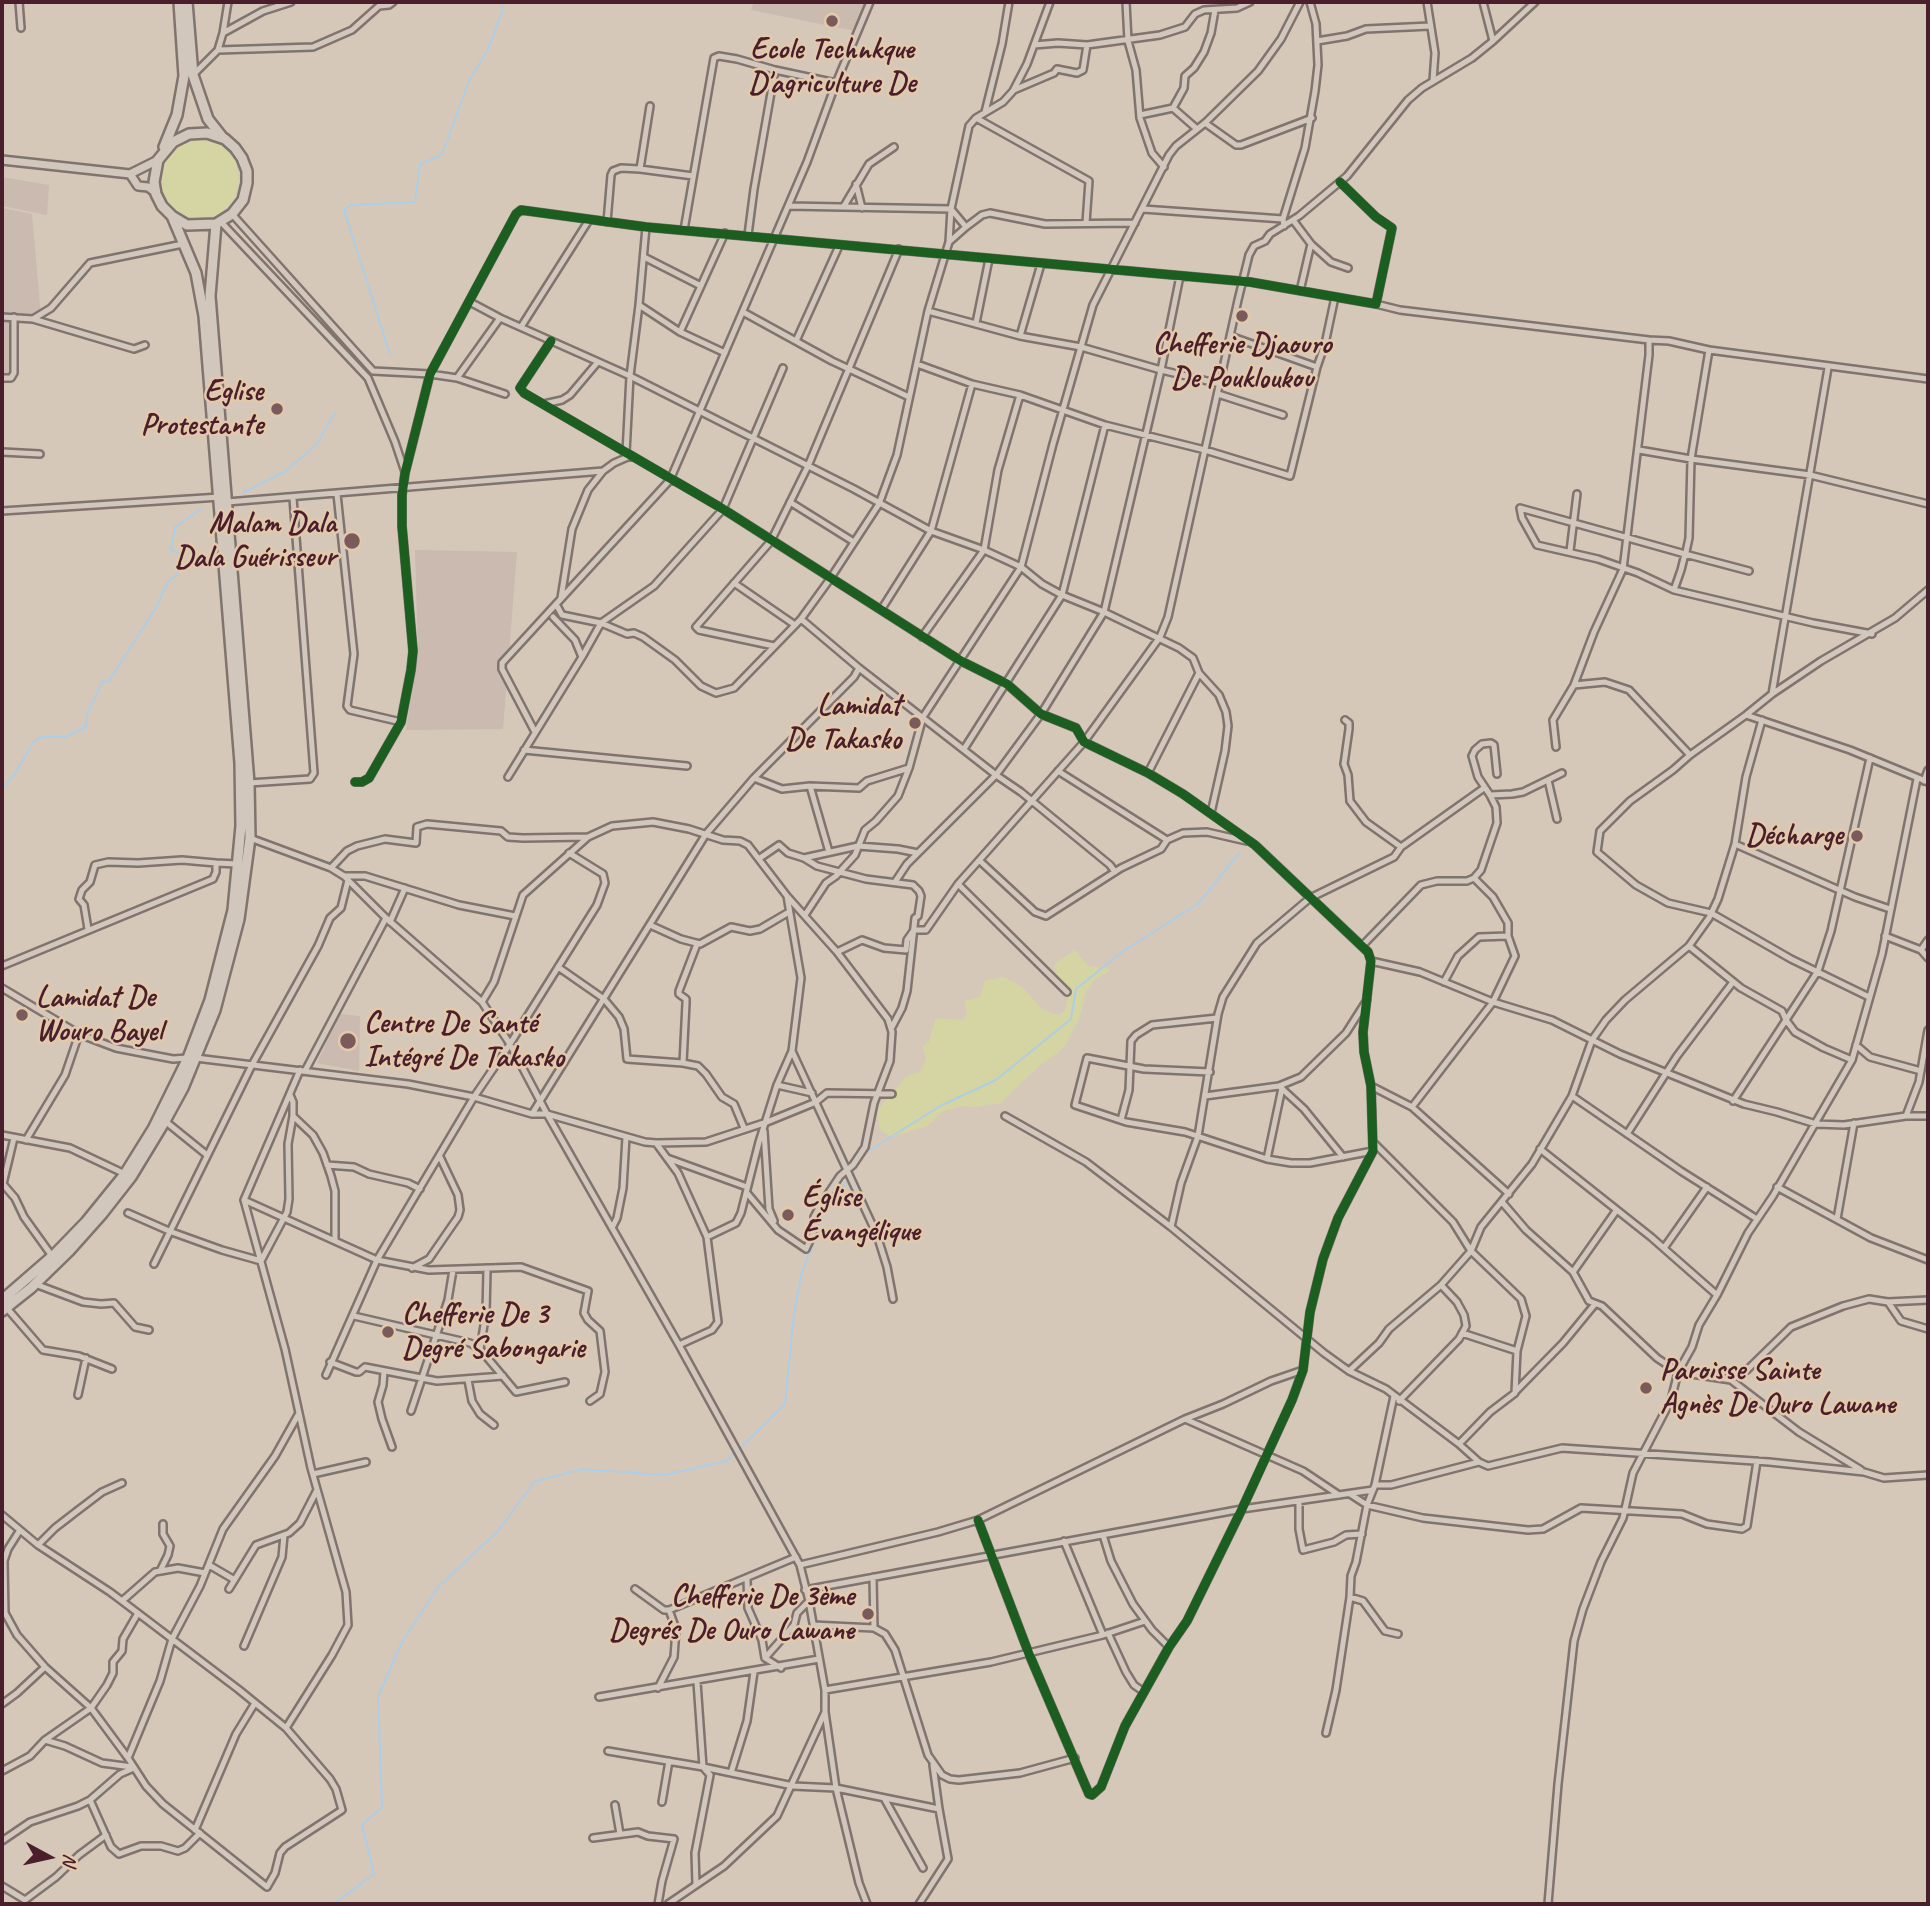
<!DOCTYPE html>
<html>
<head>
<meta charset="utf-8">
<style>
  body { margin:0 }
  #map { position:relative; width:1930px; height:1906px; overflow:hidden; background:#d5c8b8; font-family:Caveat,sans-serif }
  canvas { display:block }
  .frame { position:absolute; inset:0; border:4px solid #4a1f2b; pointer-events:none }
  .north { position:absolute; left:14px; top:1822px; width:70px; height:70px; -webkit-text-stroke:5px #e2c9ab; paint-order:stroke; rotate:98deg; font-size:19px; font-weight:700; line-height:28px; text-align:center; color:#4a1f2b }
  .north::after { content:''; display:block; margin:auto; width:24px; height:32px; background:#4a1f2b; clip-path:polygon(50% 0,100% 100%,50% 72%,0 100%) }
</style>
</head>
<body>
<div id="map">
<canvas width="1930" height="1906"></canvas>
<div class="frame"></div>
<div class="north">N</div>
</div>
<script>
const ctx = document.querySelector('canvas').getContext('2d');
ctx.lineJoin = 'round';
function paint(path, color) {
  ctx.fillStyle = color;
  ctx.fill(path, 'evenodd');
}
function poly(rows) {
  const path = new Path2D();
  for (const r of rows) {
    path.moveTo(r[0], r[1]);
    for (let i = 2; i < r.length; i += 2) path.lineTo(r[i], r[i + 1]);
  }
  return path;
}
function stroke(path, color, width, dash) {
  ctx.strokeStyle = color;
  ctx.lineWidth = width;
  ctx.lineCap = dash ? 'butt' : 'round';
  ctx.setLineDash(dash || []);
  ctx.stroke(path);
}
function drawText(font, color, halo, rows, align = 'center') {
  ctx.font = font + ' Caveat,sans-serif';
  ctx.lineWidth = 5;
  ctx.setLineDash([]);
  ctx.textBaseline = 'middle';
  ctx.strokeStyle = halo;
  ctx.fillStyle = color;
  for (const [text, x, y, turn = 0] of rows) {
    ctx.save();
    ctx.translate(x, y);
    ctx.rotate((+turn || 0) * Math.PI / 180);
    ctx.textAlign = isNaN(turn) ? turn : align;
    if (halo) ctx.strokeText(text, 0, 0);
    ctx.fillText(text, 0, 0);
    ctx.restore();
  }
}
const built = poly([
  [754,2,868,2,855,31,751,10],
  [2,177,49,185,47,215,2,206],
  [2,208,32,214,41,316,2,316],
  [2,319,12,319,13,375,2,374],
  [415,550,517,552,503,729,406,730,418,652],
  [339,1014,360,1016,359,1071,317,1063]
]);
const green = poly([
  [205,138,222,146,236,161,239,181,234,200,220,214,207,219,187,217,178,213,169,204,161,187,159,171,166,158,180,145],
  [1075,950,1088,966,1108,968,1110,971,1096,979,1086,992,1080,1016,1066,1044,1059,1052,1039,1066,1001,1103,976,1107,961,1106,942,1112,927,1126,892,1137,881,1131,876,1112,907,1076,920,1072,926,1059,922,1046,929,1042,936,1018,963,1020,967,1013,965,1001,980,997,985,981,1003,977,1021,986,1043,1010,1059,1015,1065,1011,1069,995,1067,986,1056,975,1054,967,1056,963]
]);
const stream = poly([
  [390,354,344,210,351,205,415,202,420,164,442,155,469,81,488,49,503,9,501,2],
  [243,493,286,471,317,444,336,411],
  [2,789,14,775,34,741,43,737,65,737,86,727,87,714,103,681,109,681,157,606,167,583,178,574,180,554,171,550,175,527,201,509],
  [852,1173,865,1153,942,1105,996,1080,1071,1019,1076,989,1122,952,1199,903,1240,852],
  [739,1449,785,1404,794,1313,802,1272,825,1214,849,1178],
  [334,1904,374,1874,362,1825,382,1807,378,1697,402,1642,439,1586,498,1531,534,1482,582,1469,664,1475,727,1461,735,1452]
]);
const minor = poly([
  [19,2,21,28],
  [1050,2,1027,64,1013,91,1003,102,976,118,969,126,951,209,949,242,928,311,897,455,879,504,830,579,801,619,859,668,996,775,1021,792,1110,865,1115,872],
  [1126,2,1128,41,1136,70,1140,118,1152,153,1164,167],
  [1427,2,1435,53,1433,81],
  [1483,2,1493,41],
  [223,33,263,11,291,2],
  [1317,41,1347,36,1366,29,1430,26],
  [1034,45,1058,43,1087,45,1160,35,1185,27,1195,14,1204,10,1237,8,1250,2],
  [218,50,313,47,352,30,379,6,389,5,393,2],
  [193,75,218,50,223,33,228,2],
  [1014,90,1054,73,1057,69,1077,73,1083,70,1087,45],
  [1173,108,1184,88,1185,76,1194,68,1204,52,1211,33,1215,10],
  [985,112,1002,44,1009,2],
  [1140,115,1173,108,1197,129],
  [976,118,1089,181,1086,223],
  [1205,123,1236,145,1241,145,1312,118],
  [640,169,650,106],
  [856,184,862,208],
  [788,206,951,209,966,227],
  [844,206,869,164,894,147],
  [1143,209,1283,219],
  [232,214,373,371,430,374,457,378,505,394],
  [1293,220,1311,244,1331,262,1348,268],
  [221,222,368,378,395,442,405,472],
  [607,222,611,175,613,171,621,168,640,169,693,176],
  [1284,226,1283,219,1305,148,1315,91,1318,65,1316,24,1310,2],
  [684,230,714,58,719,56,737,59,775,70,836,83],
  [748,235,754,189,775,70],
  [949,242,966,227,982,215,990,213,1045,224,1135,223],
  [644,257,701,286],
  [1300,291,1311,244],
  [470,302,500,318],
  [1376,304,1400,310,1649,340],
  [639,305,680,332,725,353],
  [928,311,1020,336,1081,347,1161,370,1220,384],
  [743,312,832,361,909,397],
  [2,317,33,319,51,308,90,263,183,244],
  [33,319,134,349,145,345],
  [976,323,989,259],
  [521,327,589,220],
  [680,332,725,233],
  [1020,336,1041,264],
  [1230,336,1317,367,1325,344,1335,297],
  [551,341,520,388,524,393,723,509,961,661,1007,684,1041,714,1076,728,1084,742,1148,773,1183,794,1255,845,1368,952,1371,961,1363,1032,1364,1052,1371,1086,1373,1151,1338,1218,1323,1259,1310,1312,1303,1370,1292,1400,1242,1509,1187,1621,1169,1647,1125,1726,1101,1787,1092,1795,1089,1794,1029,1654,978,1520],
  [796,341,839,246],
  [917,364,972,384,1020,395,1105,425,1205,450,1290,476,1317,367],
  [2,378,11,378,14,373,14,317],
  [457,378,500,318,630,376,854,489,931,531,984,550,1021,567,1042,584,1062,595,1104,612,1179,648,1193,658,1199,673,1219,695,1226,712,1228,726,1225,751,1211,813],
  [1218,394,1283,415],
  [544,404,562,400,570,395,597,363],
  [1639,450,1691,459,1810,475,1928,504],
  [2,452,40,454],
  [626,453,630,376,639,305,646,227],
  [337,494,354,654,347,706,350,710,401,722],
  [227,502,603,471],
  [790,502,854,542],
  [2,511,220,497],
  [1570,551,1577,494],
  [1749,571,1685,554,1628,538,1520,508,1522,518,1537,545,1598,559,1638,573,1674,590,1681,570,1685,554,1686,552,1689,538,1691,459,1709,350,1928,379],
  [734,583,795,625],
  [1674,590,1813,623,1872,634],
  [561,598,572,529,588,490,603,471,614,463,630,456],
  [556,604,562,615,601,623,654,586,723,509,783,368],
  [881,610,931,531,972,384],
  [553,617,575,640,582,657],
  [922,637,984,550,998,470,1020,395],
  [774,646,699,630,696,627,771,541,808,466,899,249],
  [1574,685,1605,682,1629,690,1690,755],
  [1772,694,1828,368],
  [1746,715,1850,750,1928,782],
  [1345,720,1349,723,1349,729,1344,764,1348,775,1350,801,1366,822,1401,847],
  [535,732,502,669,502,663,670,480,807,162,836,83,870,2],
  [1556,747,1553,720,1574,685,1594,632,1623,569,1649,355,1649,340,1669,341,1709,350],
  [964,749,1062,595,1105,425],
  [524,750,687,766],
  [1058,771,1167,840,1183,833,1207,832,1246,841],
  [1148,773,1199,673],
  [1497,774,1494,745,1491,743,1482,744,1475,750,1472,756,1478,777,1490,795,1512,794,1523,792,1562,773],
  [508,777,582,657,601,623,627,634,634,633,643,637,675,660,701,686,716,693,734,688,801,619],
  [754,778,782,789,810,786,859,788,867,781,909,768],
  [1548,780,1557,819],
  [1924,781,1928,770],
  [355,782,362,782,369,778,401,722,411,670,413,651,402,526,402,495,405,473,430,374,516,214,521,210,646,227,1250,282,1376,304,1392,228,1376,217,1340,182],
  [249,783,310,779,314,773,293,498],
  [810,786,829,852],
  [250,838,331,868,344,876,386,918,482,1002,510,1044,547,1114,679,1345,800,1565,809,1601,825,1690,825,1712,836,1788,859,1883,867,1904],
  [1735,844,1855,897,1890,909],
  [760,858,779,845,788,853,804,858,817,866,866,879,913,885,919,891,921,896,918,916,915,918,907,991,902,1008,892,1027],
  [804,858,858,846,898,849,918,853],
  [980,861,1035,912,1046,916,1121,868,1161,849,1167,840],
  [331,868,347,851,357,846,385,839,416,843,417,827,427,824,501,831,508,837,523,838,588,837],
  [345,876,365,876,459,905,515,916],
  [895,882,907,864,996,775,1041,714,1104,612,1161,370,1180,276],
  [958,884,1067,992],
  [805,915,826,883,836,876,855,855,865,830,876,821,898,796,909,768,923,717,1021,567,1053,444,1093,305,1169,155,1176,146,1205,123,1258,71,1281,39,1300,2],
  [390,922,405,888],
  [650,925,681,939,700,944,731,927,750,931,760,929,789,912],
  [88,929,84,905,79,899,82,890,90,882,95,865,108,862,138,863,182,860,216,863],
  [1885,936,1921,950,1928,958],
  [1363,945,1421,885,1437,881,1467,881,1474,878,1481,870,1497,823,1496,807,1490,795],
  [1689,946,1741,988,1782,1011,1786,1020,1795,1032,1824,1048,1852,1060],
  [1921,950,1928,940],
  [837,952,862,940,884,948,906,950,907,940,914,930,926,930,958,884,1084,742,1160,637,1168,617,1238,300,1249,255,1254,246,1265,241,1270,234,1299,216,1347,176,1408,100,1422,88,1472,58,1493,41,1535,2],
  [1371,961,1420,972,1493,1002,1552,1020,1620,1054,1744,1104,1777,1112,1816,1124,1844,1125,1906,1116,1928,1116],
  [2,966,213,879,216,872,216,863,237,864],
  [558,967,604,999,619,1017,624,1029,627,1059,683,1063,698,1066,706,1074,722,1097,734,1104,744,1128],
  [1444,982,1458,956,1479,937,1508,936],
  [2,988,79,1034,116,1048,173,1059,188,1058],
  [1869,997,1791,959,1711,913,1668,903,1636,885,1597,852,1600,831,1630,801,1673,770,1690,755,1746,715,1772,694,1821,661,1895,618,1928,590],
  [482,1002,494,982,523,895,588,837,612,826,653,822,689,829,723,840,740,841,748,845,787,896,801,978,792,1051,777,1085,759,1142,741,1213,736,1223,707,1237],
  [1856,1045,1870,1057,1921,1071],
  [792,1051,877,1235,887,1267,893,1299],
  [196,1058,408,1084,474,1097,532,1114,547,1114,645,1142,656,1143,706,1142,767,1122,816,1102,827,1093,892,1094],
  [683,1063,686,1003,686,999,679,994,679,991,697,944],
  [305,1071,386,918],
  [1210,1072,1144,1069,1087,1058,1075,1105,1126,1122,1185,1132,1267,1159,1291,1163,1310,1163,1373,1151],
  [777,1085,812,1093],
  [1279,1086,1304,1109,1343,1157],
  [1371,1086,1412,1107,1509,1194],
  [290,1095,293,1102,293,1116,313,1135,323,1153,331,1176,335,1191,335,1241],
  [1205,1096,1279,1086,1301,1077,1346,1033,1367,1000],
  [1572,1096,1681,1171,1757,1219],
  [1733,1101,1818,971,1831,931,1870,758],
  [1412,1107,1493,1002,1515,956,1508,936,1508,923,1493,897,1474,878],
  [532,1114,706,834,754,778,854,677,859,668],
  [1005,1116,1086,1162,1171,1227,1324,1353,1349,1371,1386,1389,1459,1444,1479,1462,1488,1466,1562,1448,1769,1462,1864,1472,1884,1478,1928,1475],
  [1906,1116,1919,1082,1928,1030],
  [1121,1120,1129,1090,1131,1041,1136,1035,1152,1025,1217,1018],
  [165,1121,207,1155],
  [764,1131,769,1209,774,1221],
  [1627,1134,1677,1056,1733,982],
  [2,1135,70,1148,125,1174],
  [14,1138,3,1184,15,1198,24,1217,52,1256],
  [26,1140,65,1075,79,1034],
  [1373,1142,1453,1222,1471,1251,1521,1299,1526,1316,1517,1351,1515,1393,1490,1412,1459,1444],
  [656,1143,678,1173,707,1237,718,1322,712,1330,679,1345],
  [1540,1149,1651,1237,1717,1295],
  [667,1158,747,1187],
  [1267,1159,1282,1088],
  [327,1165,354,1167,369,1174,408,1183,420,1189],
  [1777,1187,1871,1238,1928,1260],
  [747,1193,778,1230,806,1249,813,1234,814,1217,820,1206,840,1176,853,1165,865,1147,874,1103,890,1061,892,1032,888,1019,837,952,787,896],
  [244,1200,377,1260,429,1270,521,1267,588,1291,584,1313,588,1320,600,1331,605,1372,600,1394,590,1401],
  [1502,1202,1526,1230,1573,1272,1589,1301,1602,1306,1657,1358,1678,1372,1731,1380,1799,1432,1861,1470],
  [128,1213,169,1231,222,1250,261,1261,287,1212,289,1199,288,1144,293,1116],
  [1837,1219,1854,1123],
  [1171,1227,1181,1183,1198,1136,1218,1014,1223,997,1257,943,1310,898,1394,857,1401,847,1484,788],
  [612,1228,617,1218,623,1188,626,1137],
  [1664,1248,1707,1187],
  [154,1264,252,1065,318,946,330,918,341,908,348,880],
  [412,1268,429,1259,458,1217,460,1210,458,1195,440,1157],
  [1573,1272,1616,1211],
  [35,1284,83,1302,101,1304,114,1303,135,1327,149,1330],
  [1888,1302,1901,1321,1928,1329],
  [6,1307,43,1350,79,1356,112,1369],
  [354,1316,470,1343,480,1349,516,1392,565,1382],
  [1462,1333,1517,1351],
  [480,1349,486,1313,487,1270],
  [330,1362,356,1372,359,1372,365,1367,437,1381,503,1376],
  [384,1371,383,1385,378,1402,382,1419,392,1447],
  [1349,1371,1379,1343,1389,1329,1441,1285,1471,1251,1481,1227,1532,1164,1572,1096,1592,1040,1606,1020,1625,1000,1689,946,1709,918,1718,899,1735,844,1746,777,1762,720],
  [326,1375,377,1260,474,1097,510,1044,597,905,605,883,603,874,569,853],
  [468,1380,472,1401,480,1414,494,1425],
  [1731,1380,1747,1370,1791,1327,1843,1306,1869,1299,1888,1302,1928,1300],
  [1515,1392,1563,1343,1595,1304],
  [78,1395,86,1358],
  [1399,1401,1459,1339,1466,1326,1464,1315,1457,1302,1441,1285],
  [411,1411,448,1300,453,1270],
  [1185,1419,1303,1471,1339,1495],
  [313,1474,366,1462],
  [1375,1485,1391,1485,1479,1462],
  [1350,1494,1367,1505,1423,1518,1528,1530,1543,1529,1581,1508,1682,1514,1707,1524,1742,1529,1747,1526,1757,1461],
  [1299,1501,1299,1529,1303,1550,1334,1542,1346,1535,1362,1534],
  [2,1515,38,1545,110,1592,122,1601,172,1639,238,1689,286,1728,330,1779,336,1789,342,1810,285,1847,280,1853,275,1873,267,1887,163,1804,146,1786,128,1758,160,1681,172,1639,200,1586,223,1529,275,1456,298,1415],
  [20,1530,8,1549,4,1561,5,1613,17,1635,45,1667,91,1708,128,1758],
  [1103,1535,1111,1561,1133,1604,1152,1630,1169,1647],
  [1064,1541,1103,1635],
  [38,1545,55,1528,77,1511,102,1492,122,1483],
  [209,1565,233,1579],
  [800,1565,938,1532,978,1520,1185,1419,1223,1404,1271,1381,1303,1370],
  [160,1571,168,1555,170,1546,163,1534,163,1524],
  [873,1577,874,1628],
  [747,1579,748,1608,762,1640,765,1658,781,1668],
  [229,1589,256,1545,289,1533,300,1523,317,1490],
  [635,1589,664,1610,669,1610,796,1557],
  [805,1590,1242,1509,1373,1490],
  [1350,1597,1363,1601,1385,1631,1398,1634],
  [122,1601,155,1572,178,1568,205,1573],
  [813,1625,874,1628,885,1634,895,1650,928,1755,942,1775,950,1779,959,1780,1020,1773,1075,1758],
  [1108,1633,1126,1672,1134,1685,1144,1692],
  [244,1646,282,1557,284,1535],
  [765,1658,794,1625,797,1613,809,1601],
  [658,1688,674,1657,676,1629,669,1610],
  [825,1690,991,1662,1103,1635,1145,1621],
  [599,1697,819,1659],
  [2,1704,17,1693,45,1667],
  [286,1728,332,1655,348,1625,346,1592,311,1468,285,1349,244,1200,300,1070],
  [1326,1733,1336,1690,1350,1597,1351,1576,1356,1562,1367,1505,1375,1485,1394,1396],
  [45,1740,65,1746,102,1763,132,1767],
  [608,1751,703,1767,793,1786,836,1788,939,1809,948,1859,919,1904],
  [933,1765,939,1809],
  [2,1771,30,1756,45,1740,91,1708,107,1685,113,1673,113,1662,122,1651,123,1639,138,1613],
  [731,1773,747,1721,754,1672],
  [884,1798,923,1868],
  [90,1800,111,1847,119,1854,141,1846,161,1846,178,1851,185,1848,200,1833],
  [662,1802,669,1761],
  [615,1805,620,1834],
  [195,1830,236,1734,255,1703],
  [593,1838,638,1832,648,1836,674,1839,662,1881,658,1904],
  [2,1841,30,1822,78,1806,90,1800,120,1774,134,1768],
  [696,1885,695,1853,710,1775,703,1767,697,1682],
  [2,1886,25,1900,56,1877,79,1855,106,1835],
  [668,1904,724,1866,777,1816,825,1712],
  [1548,1904,1558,1784,1574,1641,1583,1609,1601,1562,1623,1518,1633,1473,1671,1400,1678,1372,1692,1347,1699,1325,1717,1295,1748,1233,1773,1196,1852,1060,1882,954,1917,779]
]);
const tertiary = poly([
  [2,160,130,174,158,160],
  [130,174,138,186,148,187,156,193]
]);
const primary = poly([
  [187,2,193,75,208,119,223,138],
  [164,147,177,115,184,76,179,2],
  [2,1300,55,1254,86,1222,125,1174,153,1129,188,1058,210,1000,233,910,241,826,240,763,204,316,196,273,172,216,162,206,156,194,154,182,158,160,173,142,189,134,207,133,225,139,235,148,242,158,247,171,247,183,243,200,232,214,216,224,187,225,172,216],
  [2,1311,31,1288,69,1251,102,1214,131,1177,165,1121,183,1088,215,1010,239,919,250,838,249,783,210,296,216,224]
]);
const cycleway = poly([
  [551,341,520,388,524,393,723,509,961,661,1007,684,1041,714,1076,728,1084,742,1148,773,1183,794,1255,845,1368,952,1371,961,1363,1032,1364,1052,1371,1086,1373,1151,1338,1218,1323,1259,1310,1312,1303,1370,1292,1400,1242,1509,1187,1621,1169,1647,1125,1726,1101,1787,1092,1795,1089,1794,1029,1654,978,1520],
  [355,782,362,782,369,778,401,722,411,670,413,651,402,526,402,495,405,473,430,374,516,214,521,210,646,227,1250,282,1376,304,1392,228,1376,217,1340,182]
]);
const markers = [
  [832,21,7,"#7b5a5c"],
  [1242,316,7,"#7b5a5c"],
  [277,409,7,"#7b5a5c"],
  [352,541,9,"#7b5a5c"],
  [915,723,7,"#7b5a5c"],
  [1857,836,7,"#7b5a5c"],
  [22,1015,7,"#7b5a5c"],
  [348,1041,9,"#7b5a5c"],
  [788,1215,7,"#7b5a5c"],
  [388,1332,7,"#7b5a5c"],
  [1646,1388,7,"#7b5a5c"],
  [868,1614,7,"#7b5a5c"]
];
const poiNames = [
  ["Ecole Technkque",832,50,"center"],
  ["D'agriculture De",832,84,"center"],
  ["Chefferie Djaouro",1242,345,"center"],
  ["De Poukloukou",1242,379,"center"],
  ["Eglise",263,392],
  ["Protestante",263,426],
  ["Malam Dala",336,524],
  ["Dala Guérisseur",336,558],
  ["Lamidat",901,706],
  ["De Takasko",901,740],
  ["Décharge",1843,836],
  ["Lamidat De",36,998,"left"],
  ["Wouro Bayel",36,1032,"left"],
  ["Centre De Santé",364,1024,"left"],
  ["Intégré De Takasko",364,1058,"left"],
  ["Église",802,1198,"left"],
  ["Évangélique",802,1232,"left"],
  ["Chefferie De 3",402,1315,"left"],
  ["Degré Sabongarie",402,1349,"left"],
  ["Paroisse Sainte",1660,1371,"left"],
  ["Agnès De Ouro Lawane",1660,1405,"left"],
  ["Chefferie De 3ème",854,1597],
  ["Degrés De Ouro Lawane",854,1631]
];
paint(built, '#cbbab0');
paint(green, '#d5d5a3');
stroke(stream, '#accee6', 2);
stroke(minor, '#81736e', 10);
stroke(tertiary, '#81736e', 12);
stroke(primary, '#81736e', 14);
stroke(minor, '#d1c7bc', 5);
stroke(tertiary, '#d1c7bc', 7);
stroke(primary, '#d1c7bc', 9);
stroke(cycleway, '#1b5e20', 9);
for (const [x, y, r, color] of markers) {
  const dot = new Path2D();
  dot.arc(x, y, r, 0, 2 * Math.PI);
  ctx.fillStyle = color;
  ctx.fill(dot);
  stroke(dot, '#e2c9ab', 2.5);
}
drawText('bold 30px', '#4a1f2b', '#e2c9ab', poiNames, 'right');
</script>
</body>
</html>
